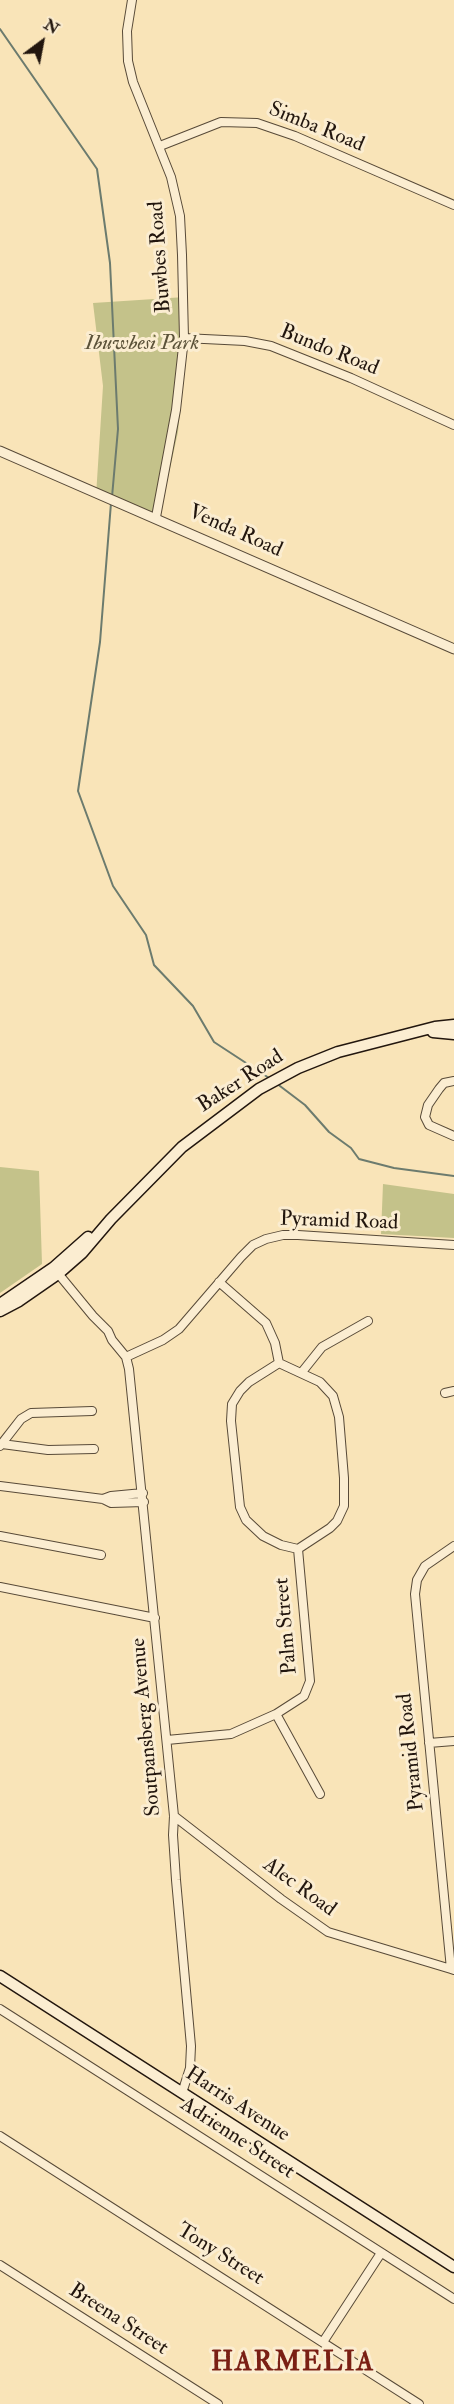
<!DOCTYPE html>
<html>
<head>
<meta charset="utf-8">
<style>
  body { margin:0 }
  #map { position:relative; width:454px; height:2404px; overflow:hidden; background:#f9e4b8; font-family:"IM FELL Double Pica",serif }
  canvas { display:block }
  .north { position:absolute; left:12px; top:12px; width:60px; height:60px; -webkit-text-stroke:4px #fbedd1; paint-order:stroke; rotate:32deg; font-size:16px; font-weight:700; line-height:24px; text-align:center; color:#22160e }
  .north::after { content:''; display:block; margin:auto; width:21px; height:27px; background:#22160e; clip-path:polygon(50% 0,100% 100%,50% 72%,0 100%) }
</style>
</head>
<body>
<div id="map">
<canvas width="454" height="2404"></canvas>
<div class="north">N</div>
</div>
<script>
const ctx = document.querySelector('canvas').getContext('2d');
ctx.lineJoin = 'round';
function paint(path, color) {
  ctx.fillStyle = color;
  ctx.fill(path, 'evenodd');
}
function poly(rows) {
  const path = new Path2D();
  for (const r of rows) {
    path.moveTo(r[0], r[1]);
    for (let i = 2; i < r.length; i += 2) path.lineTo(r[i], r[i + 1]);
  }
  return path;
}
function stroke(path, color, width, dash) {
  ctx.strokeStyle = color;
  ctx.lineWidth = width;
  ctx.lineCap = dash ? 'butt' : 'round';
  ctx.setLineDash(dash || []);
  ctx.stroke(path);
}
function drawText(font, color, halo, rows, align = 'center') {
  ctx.font = font + ' "IM FELL Double Pica",serif';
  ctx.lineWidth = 6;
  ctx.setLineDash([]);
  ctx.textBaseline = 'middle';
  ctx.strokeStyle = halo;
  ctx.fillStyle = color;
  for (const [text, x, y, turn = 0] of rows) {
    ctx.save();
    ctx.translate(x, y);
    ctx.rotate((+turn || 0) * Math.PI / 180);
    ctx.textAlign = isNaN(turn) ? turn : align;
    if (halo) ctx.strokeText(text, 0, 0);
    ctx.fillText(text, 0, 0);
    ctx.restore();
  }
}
const green = poly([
  [185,297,187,338,178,432,158,523,96,496,103,386,93,303],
  [0,1167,39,1171,42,1264,0,1293],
  [383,1184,454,1194,454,1238,381,1234]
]);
const stream = poly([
  [0,29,97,169,110,263,118,429,112,497],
  [111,503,100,642,78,791,113,886,146,935,154,965,193,1006,214,1042,269,1078],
  [276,1083,305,1105,329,1132,351,1148,359,1159,394,1168,454,1176]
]);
const minor = poly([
  [132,0,127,31,128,61,133,82,171,177,180,216,182,255,184,338,176,410,156,517],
  [160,146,221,122,257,123,295,136,454,205],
  [184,338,245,341,271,346,351,378,454,425],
  [454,1081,444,1083,439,1089,428,1105,425,1117,429,1125,454,1136],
  [56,1271,93,1316,108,1331,112,1340,126,1357,129,1369,174,1816,173,1835,176,1880,191,2046,190,2068,182,2093],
  [219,1282,266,1323,275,1343,279,1363],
  [126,1357,163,1340,179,1329,241,1257,253,1245,266,1239,283,1235,298,1235,454,1245],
  [279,1363,249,1382,240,1391,232,1404,231,1421,240,1507,246,1520,263,1536,281,1545,298,1549],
  [279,1363,320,1382,333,1396,339,1417,344,1478,344,1506,337,1521,330,1528,298,1549],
  [302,1372,322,1347,368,1321],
  [445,1393,454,1391],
  [2,1444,48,1450,94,1449],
  [0,1446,21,1419,31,1413,92,1411],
  [0,1486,103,1499,111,1503,144,1502],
  [103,1499,111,1496,143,1493],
  [0,1536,101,1555],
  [454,1546,425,1566,417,1580,415,1594,451,1969,454,1970],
  [0,1587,155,1618],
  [276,1714,320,1794],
  [167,1740,231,1734,276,1714,304,1696,310,1681,298,1549],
  [429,1743,454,1741],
  [174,1816,281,1899,328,1932,451,1969],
  [0,2009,454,2299],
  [0,2136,419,2404],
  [0,2265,218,2404],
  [323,2342,381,2253]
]);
const tertiary = poly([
  [0,451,454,649]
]);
const secondary = poly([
  [433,1032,454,1034],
  [0,1304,53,1268,88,1237],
  [0,1311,19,1301,58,1274,82,1253,111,1219,182,1147,259,1089,298,1068,338,1052,435,1027,454,1025],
  [0,1976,454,2267]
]);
const streetNames = [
  ["Simba Road",316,128,22],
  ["Buwbes Road",161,257,-94],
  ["Bundo Road",329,351,22],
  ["Venda Road",235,532,24],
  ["Baker Road",241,1082,-33],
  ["Pyramid Road",339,1222,2],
  ["Palm Street",287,1626,-95],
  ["Soutpansberg Avenue",147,1727,-95],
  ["Pyramid Road",412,1752,-96],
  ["Alec Road",299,1888,36],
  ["Harris Avenue",237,2105,33],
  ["Adrienne Street",237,2139,33],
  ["Tony Street",220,2255,32],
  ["Breena Street",118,2320,33]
];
const parkNames = [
  ["Ibuwbesi Park",142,344]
];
const districtNames = [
  ["HARMELIA",293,2364]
];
paint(green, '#c4c28a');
stroke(stream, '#6c7b6e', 2);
stroke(minor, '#584a38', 10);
stroke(tertiary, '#584a38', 11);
stroke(secondary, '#22160e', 13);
stroke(minor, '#fbedd1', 8);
stroke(tertiary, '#fbedd1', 9);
stroke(secondary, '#fbedd1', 10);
drawText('21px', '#22160e', '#fbedd1', streetNames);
drawText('italic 21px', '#5b5239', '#fbedd1', parkNames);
ctx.letterSpacing = '1.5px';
drawText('bold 27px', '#7a1f14', '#fbedd1', districtNames);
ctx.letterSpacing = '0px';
</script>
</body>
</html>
